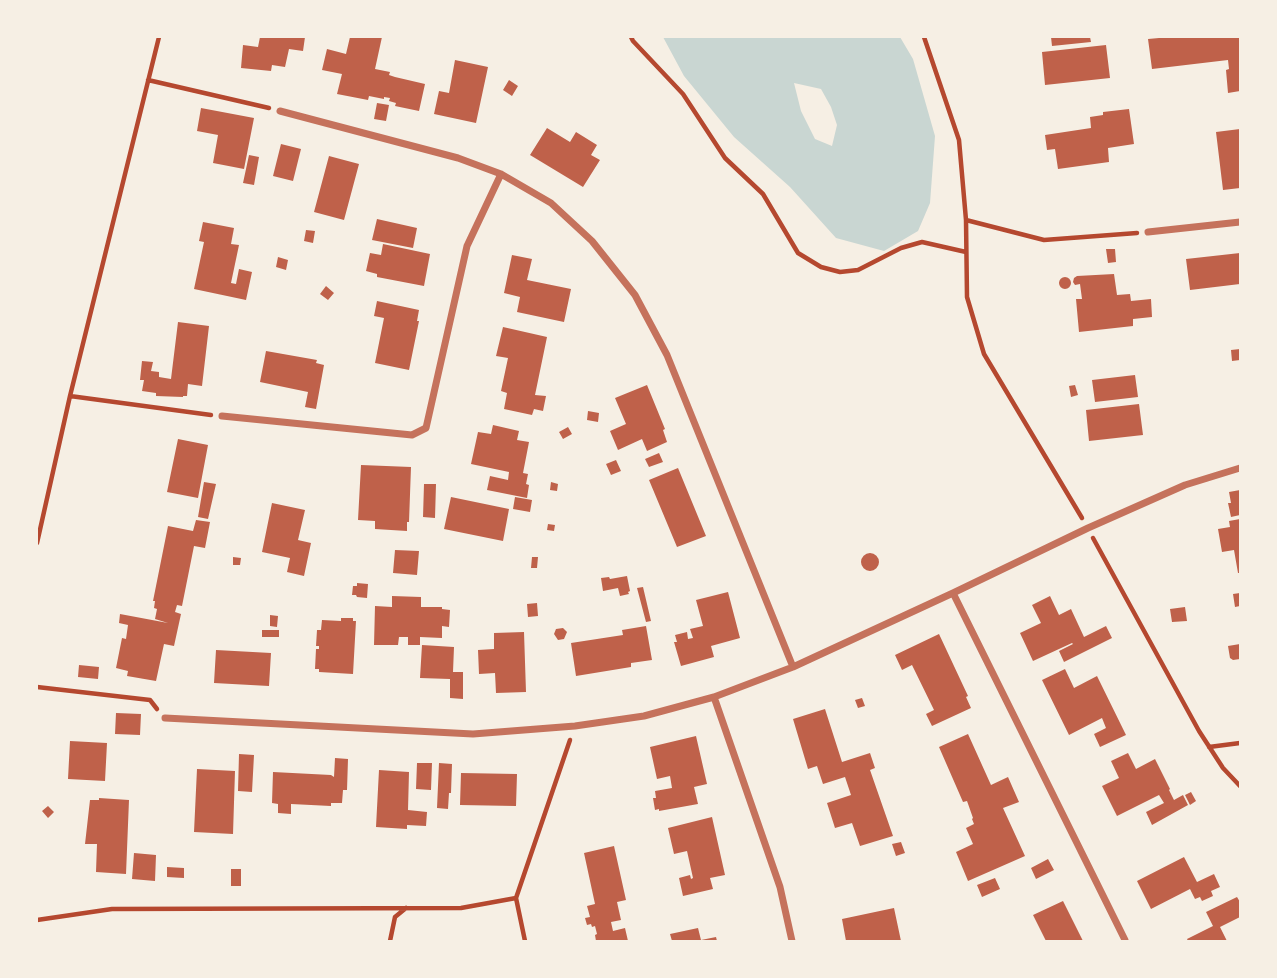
<!DOCTYPE html>
<html>
<head>
<meta charset="utf-8">
<style>
  body { margin:0 }
  #map { position:relative; width:1277px; height:978px; overflow:hidden; background:#f6efe4; font-family:"DejaVu Sans",sans-serif }
  canvas { display:block }
  .frame { position:absolute; inset:0; border:38px solid #f6efe4; pointer-events:none }
</style>
</head>
<body>
<div id="map">
<canvas width="1277" height="978"></canvas>
<div class="frame"></div>
</div>
<script>
const ctx = document.querySelector('canvas').getContext('2d');
ctx.lineJoin = 'round';
function paint(path, color) {
  ctx.fillStyle = color;
  ctx.fill(path, 'evenodd');
}
function poly(rows) {
  const path = new Path2D();
  for (const r of rows) {
    if (r.length === 3) {
      path.moveTo(r[0] + r[2], r[1]);
      path.arc(r[0], r[1], r[2], 0, 2 * Math.PI);
      continue;
    }
    path.moveTo(r[0], r[1]);
    for (let i = 2; i < r.length; i += 2) path.lineTo(r[i], r[i + 1]);
  }
  return path;
}
function stroke(path, color, width, dash) {
  ctx.strokeStyle = color;
  ctx.lineWidth = width;
  ctx.lineCap = dash ? 'butt' : 'round';
  ctx.setLineDash(dash || []);
  ctx.stroke(path);
}
const water = poly([
  [663,37,900,37,913,59,935,136,930,203,918,231,884,251,836,238,790,187,734,137,684,76],
  [794,83,821,89,831,107,837,125,832,146,815,139,801,111]
]);
const building = poly([
  [260,37,305,37,303,51,289,49,285,67,272,65,271,71,241,68,243,45,258,47],
  [350,37,382,37,375,69,390,72,389,75,395,77,425,84,419,111,395,106,396,103,389,101,390,98,384,97,384,99,369,96,368,100,337,94,342,74,322,70,327,49,346,54],
  [1051,37,1090,37,1091,42,1052,46],
  [1170,37,1240,37,1240,91,1228,93,1226,70,1229,69,1228,60,1152,69,1148,39],
  [1106,45,1110,78,1045,85,1042,52],
  [455,60,488,67,476,123,434,114,439,91,449,93],
  [509,80,518,86,512,96,503,90],
  [377,103,389,105,386,121,374,119],
  [201,108,254,118,244,169,213,163,218,135,197,131],
  [1129,109,1134,144,1108,148,1109,162,1058,169,1055,149,1047,150,1045,135,1091,128,1090,117,1103,115,1103,112],
  [547,128,570,142,576,132,597,145,591,155,600,160,583,187,530,155],
  [1240,129,1240,188,1223,190,1216,132],
  [281,144,301,149,293,181,273,176],
  [249,155,259,157,254,185,243,183],
  [329,156,359,164,344,220,314,212],
  [377,219,417,228,413,248,372,240],
  [203,222,234,228,231,244,239,245,231,283,236,284,239,269,252,272,246,300,194,289,204,242,199,241],
  [306,230,315,231,313,243,304,241],
  [383,244,430,254,424,286,377,277,377,274,366,271,370,253,381,255],
  [1106,249,1115,249,1116,262,1108,263],
  [1240,253,1240,284,1190,290,1186,259],
  [512,255,532,259,527,280,571,289,564,322,517,312,520,297,504,293],
  [278,257,288,260,286,270,276,267],
  [1114,274,1117,295,1130,294,1131,301,1151,299,1152,317,1133,319,1133,326,1079,332,1076,299,1082,299,1080,284,1075,285,1073,282,1074,278,1077,276],
  [1065,283,6],
  [326,286,334,293,328,300,320,294],
  [377,301,419,310,417,321,419,321,409,370,375,363,384,318,374,316],
  [178,322,209,326,202,386,188,384,187,396,183,396,183,397,156,396,156,393,142,391,144,380,140,380,142,361,153,362,151,371,159,372,159,377,171,379],
  [503,327,547,337,535,395,546,396,543,411,534,409,532,415,504,409,507,393,501,391,508,358,496,356],
  [1240,349,1240,360,1232,361,1231,350],
  [266,351,317,360,316,363,324,365,316,409,305,407,308,392,260,382],
  [1135,375,1138,397,1095,402,1092,380],
  [647,385,665,429,663,430,667,442,647,451,642,439,618,450,610,431,626,424,615,398],
  [1075,385,1078,395,1071,397,1069,386],
  [1139,404,1143,435,1089,441,1086,410],
  [588,411,599,413,598,422,587,420],
  [493,425,519,431,517,440,529,442,523,473,528,474,526,484,529,485,527,498,487,490,490,476,508,480,509,472,471,464,478,432,491,434],
  [568,427,572,434,563,439,559,432],
  [178,439,208,445,198,498,167,492],
  [659,453,663,462,649,467,645,459],
  [616,460,621,471,611,475,606,464],
  [361,465,411,467,409,522,407,522,407,531,375,529,375,521,358,520],
  [678,468,706,536,677,547,649,480],
  [204,482,216,484,208,519,198,517],
  [551,482,558,484,557,491,550,490],
  [424,484,436,484,435,518,423,517],
  [1240,490,1240,515,1231,517,1228,503,1231,503,1229,492],
  [451,497,509,509,503,541,444,529],
  [515,497,532,500,530,512,513,509],
  [272,503,305,510,298,540,311,543,304,576,287,572,290,558,262,552],
  [1240,519,1240,573,1238,573,1234,550,1222,552,1218,529,1230,527,1229,521],
  [196,520,210,522,205,548,194,546,182,606,177,605,175,612,181,614,174,646,164,644,156,681,127,676,128,671,116,668,122,638,126,639,128,625,119,623,120,614,168,623,155,619,157,609,154,608,155,601,153,601,168,526,193,531],
  [548,524,555,525,554,531,547,530],
  [395,550,419,551,417,575,393,573],
  [870,562,9],
  [233,557,241,558,240,565,233,565],
  [532,557,538,557,537,568,531,568],
  [627,576,630,591,628,592,629,594,620,596,618,588,603,591,601,578,609,577,610,579],
  [357,583,368,584,367,598,357,597,356,595,352,595,353,586,357,586],
  [643,587,651,621,646,622,637,588],
  [728,592,740,638,711,646,714,657,681,666,674,642,677,642,675,635,687,632,688,639,693,638,690,629,703,626,696,600],
  [1240,593,1240,606,1235,607,1233,594],
  [392,596,421,597,421,607,442,607,442,609,450,610,449,627,442,626,442,638,420,637,420,645,408,645,408,637,399,637,398,645,374,645,375,606,392,607],
  [1050,596,1059,615,1071,609,1084,637,1106,626,1112,638,1064,662,1059,651,1073,644,1072,643,1033,661,1020,633,1041,623,1032,605],
  [537,603,538,616,528,617,527,604],
  [1185,607,1187,621,1172,622,1170,609],
  [270,615,278,616,277,627,270,626],
  [341,618,353,618,353,621,356,621,353,674,319,672,319,669,315,669,316,649,319,649,319,646,316,646,317,630,321,630,322,620,341,621],
  [646,626,652,660,631,663,631,667,576,676,571,643,623,635,622,630],
  [563,628,567,632,564,639,558,640,554,634,556,629],
  [262,630,279,630,279,637,262,637],
  [524,632,526,692,496,693,495,673,479,674,478,650,494,649,494,633],
  [939,634,968,696,966,697,971,708,932,726,926,714,934,710,912,665,902,670,895,655],
  [1240,644,1240,659,1233,660,1230,658,1228,646],
  [422,645,454,647,453,672,463,672,463,699,450,698,450,679,420,678],
  [216,650,271,653,269,686,214,683],
  [79,665,99,667,98,679,78,677],
  [1065,669,1074,688,1097,676,1126,735,1100,747,1094,734,1106,728,1102,718,1069,735,1042,680],
  [862,698,865,706,858,708,855,700],
  [825,709,842,762,870,753,875,768,870,770,893,836,860,846,852,823,835,828,827,803,851,795,845,777,823,784,817,766,808,769,793,719],
  [116,713,141,714,140,735,115,734],
  [968,734,991,785,1008,777,1019,802,1003,808,1025,856,968,881,956,852,973,844,966,828,974,824,972,819,973,818,967,801,963,802,939,747],
  [696,736,707,784,694,787,698,804,659,811,659,809,655,810,653,798,656,798,655,791,672,788,670,776,657,779,650,747],
  [70,741,107,743,105,781,68,779],
  [1128,753,1136,769,1155,759,1170,789,1169,790,1174,800,1183,795,1188,805,1152,825,1146,812,1164,803,1159,795,1117,816,1102,786,1119,778,1111,761],
  [239,754,254,755,252,792,238,791],
  [335,758,348,759,347,790,343,790,342,803,331,803,331,806,291,804,291,814,278,813,278,804,272,803,273,772,331,775,334,777],
  [417,763,432,763,431,790,416,789],
  [439,763,452,764,451,793,449,793,448,809,437,808],
  [197,769,235,771,233,834,194,832],
  [379,770,409,772,408,810,427,812,426,826,407,825,407,829,376,827],
  [461,773,517,774,516,806,460,805],
  [1191,792,1196,801,1190,805,1185,795],
  [99,798,129,800,126,874,96,872,97,844,85,844,90,800,99,800],
  [48,806,54,812,48,818,42,811],
  [712,817,725,875,710,878,713,889,683,896,679,878,690,875,691,879,693,878,687,851,674,854,668,828],
  [901,842,905,853,896,856,892,844],
  [614,846,626,900,617,902,621,920,611,922,613,931,625,928,628,941,596,941,595,935,597,934,595,926,592,927,591,924,587,925,585,918,590,917,587,906,595,904,584,853],
  [134,853,156,855,155,881,132,879],
  [1184,857,1197,882,1214,874,1220,887,1211,891,1213,896,1202,901,1200,897,1195,899,1190,889,1151,909,1137,881],
  [1048,859,1054,870,1036,879,1031,868],
  [167,867,184,868,184,878,167,877],
  [231,869,241,869,241,886,231,886],
  [995,878,1000,889,982,897,977,885],
  [1237,897,1240,902,1240,917,1220,927,1227,941,1188,941,1187,939,1213,926,1206,912],
  [1063,901,1083,941,1046,941,1033,915],
  [894,908,901,941,846,941,842,919],
  [698,928,701,940,716,937,717,941,672,941,670,934]
]);
const path = poly([
  [631,37,633,41,683,94,725,158,763,194,798,253,821,267,840,272,858,270,901,248,922,242,966,252],
  [924,37,959,140,966,220,967,297,984,354,1082,518],
  [148,80,269,108],
  [966,220,1044,240,1137,233],
  [70,396,211,415],
  [1093,538,1199,731,1223,768,1240,786],
  [37,543,70,396,159,37],
  [37,687,150,700,157,709],
  [1209,747,1240,743],
  [37,920,112,909,461,908,516,898],
  [390,941,395,917,406,908],
  [525,941,516,898,570,740]
]);
const minor = poly([
  [280,111,458,158,501,174,551,203,592,241,635,295,667,355,793,667],
  [1148,232,1240,222],
  [222,416,412,435,426,428,467,246,501,174],
  [953,593,1125,940],
  [714,697,780,887,792,941],
  [165,718,473,734,575,726,644,716,714,697,793,667,953,593,1088,528,1185,485,1240,468]
]);
paint(water, '#c9d6d2');
paint(building, '#bf614a');
stroke(path, '#b5482f', 4.5);
stroke(minor, '#c5725c', 7);
</script>
</body>
</html>
